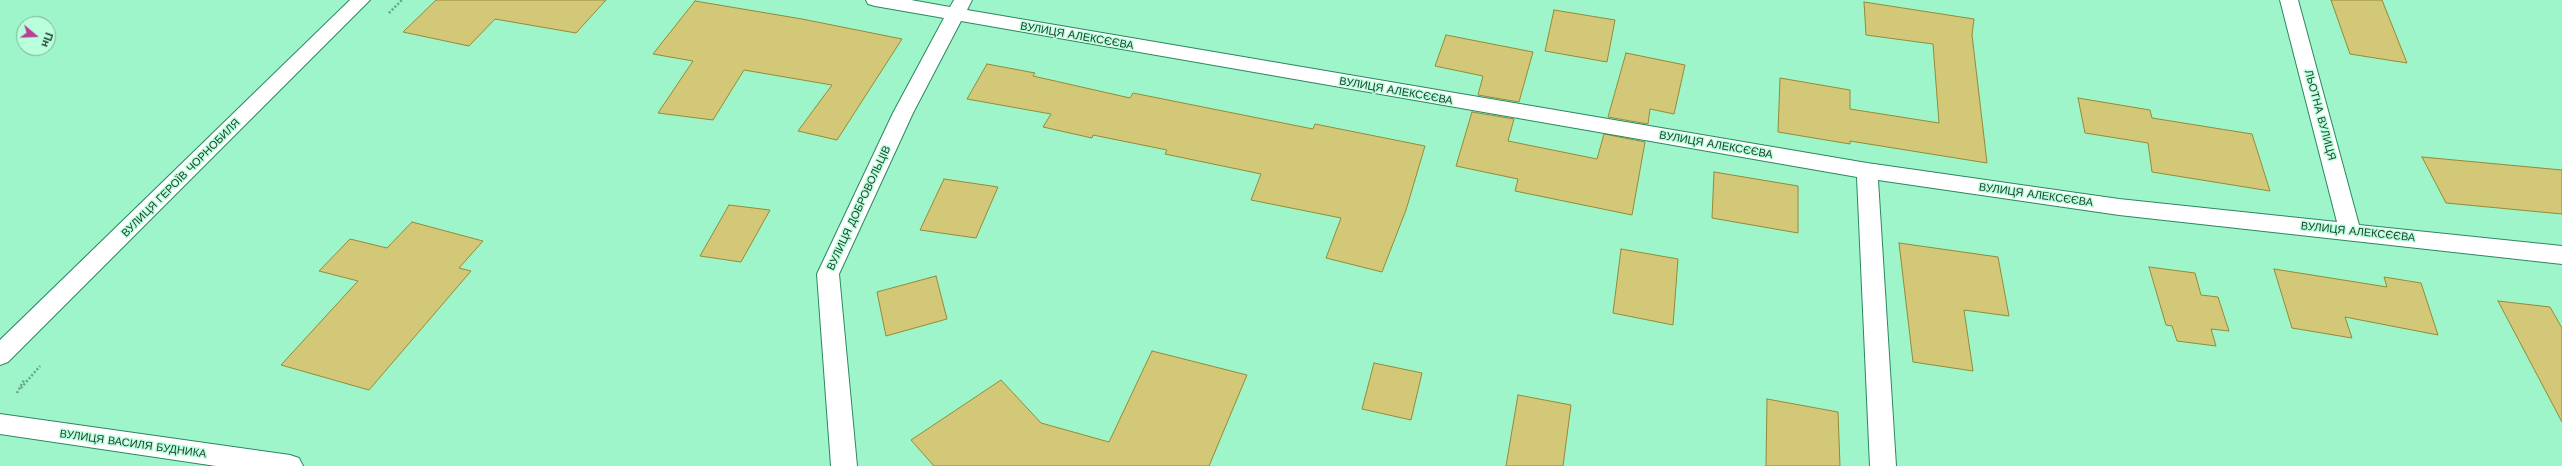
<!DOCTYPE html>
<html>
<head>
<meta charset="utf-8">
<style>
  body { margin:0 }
  #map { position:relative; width:2562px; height:466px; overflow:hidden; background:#9ef5ca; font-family:"Work Sans",sans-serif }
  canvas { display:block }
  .north { position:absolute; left:16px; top:16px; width:40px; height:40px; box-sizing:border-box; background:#baffdc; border:1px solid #7cb398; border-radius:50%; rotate:109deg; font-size:11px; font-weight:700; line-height:16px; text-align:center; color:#1e4231 }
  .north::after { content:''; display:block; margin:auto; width:14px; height:18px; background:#b83f93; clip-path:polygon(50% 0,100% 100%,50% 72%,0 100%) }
</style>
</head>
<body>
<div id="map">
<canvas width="2562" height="466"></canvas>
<div class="north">Пн</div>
</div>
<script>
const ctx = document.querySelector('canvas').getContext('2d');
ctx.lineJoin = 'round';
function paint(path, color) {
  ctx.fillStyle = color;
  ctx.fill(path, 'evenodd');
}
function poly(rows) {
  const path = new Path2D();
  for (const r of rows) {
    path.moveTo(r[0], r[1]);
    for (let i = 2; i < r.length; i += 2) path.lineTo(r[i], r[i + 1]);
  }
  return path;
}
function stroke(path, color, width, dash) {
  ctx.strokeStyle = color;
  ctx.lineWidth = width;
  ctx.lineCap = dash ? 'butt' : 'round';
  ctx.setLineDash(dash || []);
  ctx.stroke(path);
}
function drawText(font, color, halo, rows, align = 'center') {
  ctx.font = font + ' "Work Sans",sans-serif';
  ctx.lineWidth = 3;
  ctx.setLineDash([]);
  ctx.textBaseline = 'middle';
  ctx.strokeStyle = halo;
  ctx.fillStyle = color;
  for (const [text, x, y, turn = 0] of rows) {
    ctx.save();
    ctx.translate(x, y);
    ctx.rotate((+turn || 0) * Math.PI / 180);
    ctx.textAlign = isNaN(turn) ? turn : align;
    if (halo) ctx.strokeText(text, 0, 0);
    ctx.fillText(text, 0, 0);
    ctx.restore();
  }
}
const building = poly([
  [436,0,606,0,576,33,495,19,469,46,403,32,436,0],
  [2331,0,2382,0,2407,63,2350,54,2331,0],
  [695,1,802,19,902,39,837,140,798,131,832,85,744,70,713,120,658,113,693,61,653,54,695,1],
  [1864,2,1974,19,1972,35,1987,163,1850,141,1850,144,1778,132,1780,78,1850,90,1850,109,1939,123,1933,44,1866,35,1864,2],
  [1554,10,1615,20,1607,62,1545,51,1554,10],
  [1446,35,1533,52,1519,102,1478,95,1483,76,1435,66,1446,35],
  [1626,53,1685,65,1674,114,1650,109,1648,124,1608,117,1626,53],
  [987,64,1035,73,1033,76,1130,98,1133,93,1313,129,1315,124,1425,146,1406,210,1382,272,1326,258,1341,218,1251,200,1261,174,1165,154,1167,150,1093,135,1092,138,1043,127,1051,114,967,99,987,64],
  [2078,98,2150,110,2152,118,2252,134,2270,191,2152,172,2148,143,2085,133,2078,98],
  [1472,112,1514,119,1508,141,1597,159,1604,134,1645,142,1632,215,1515,191,1518,179,1456,166,1472,112],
  [2422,157,2562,170,2562,214,2446,203,2422,157],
  [1714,172,1798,186,1798,233,1712,218,1714,172],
  [944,179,998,187,976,238,920,230,944,179],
  [729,205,770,210,741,262,700,256,729,205],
  [412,222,483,241,459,268,471,271,369,390,281,365,358,281,319,271,350,239,387,248,412,222],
  [1899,243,1998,257,2009,316,1964,310,1973,371,1913,362,1899,243],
  [1621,249,1678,259,1673,325,1613,313,1621,249],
  [2149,267,2195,273,2201,295,2218,297,2229,331,2211,329,2216,346,2177,341,2172,326,2166,325,2149,267],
  [2274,269,2387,287,2384,277,2421,283,2438,335,2345,317,2352,338,2292,328,2274,269],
  [936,276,947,319,886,336,877,292,936,276],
  [2498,301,2550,307,2562,328,2562,422,2498,301],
  [1152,351,1247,375,1209,466,934,466,911,440,1001,380,1041,423,1109,442,1152,351],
  [1374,363,1422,373,1411,420,1362,409,1374,363],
  [1518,395,1571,405,1563,466,1506,466,1518,395],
  [1767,399,1838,412,1840,466,1766,466,1767,399]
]);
const path = poly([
  [389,13,402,0],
  [21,388,40,366],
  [17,393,24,380]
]);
const street = poly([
  [866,0,911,0,950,7,954,0,972,0,967,10,1867,163,2119,199,2337,222,2280,0,2298,0,2359,225,2562,246,2562,264,2119,215,1878,180,1896,466,1870,466,1857,177,961,21,913,113,839,274,857,466,831,466,817,274,893,113,944,18,875,6,868,4,866,0],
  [0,414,290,455,299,458,303,466,216,466,0,434,0,414]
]);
const secondary = poly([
  [350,0,370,0,8,362,0,365,0,340,350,0]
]);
const streetNames = [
  ["ВУЛИЦЯ АЛЕКСЄЄВА",1077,36,10],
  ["ВУЛИЦЯ АЛЕКСЄЄВА",1396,91,10],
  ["ЛЬОТНА ВУЛИЦЯ",2320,115,75],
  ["ВУЛИЦЯ АЛЕКСЄЄВА",1716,145,10],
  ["ВУЛИЦЯ ГЕРОЇВ ЧОРНОБИЛЯ",181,178,-45],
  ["ВУЛИЦЯ АЛЕКСЄЄВА",2036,195,8],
  ["ВУЛИЦЯ ДОБРОВОЛЬЦІВ",859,208,-65],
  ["ВУЛИЦЯ АЛЕКСЄЄВА",2358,232,6],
  ["ВУЛИЦЯ ВАСИЛЯ БУДНИКА",133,444,8]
];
paint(building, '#d3c877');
stroke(building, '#948a37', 1);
stroke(street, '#2c8761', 2);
stroke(secondary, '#2c8761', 2);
stroke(path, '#66a687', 2.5, [2, 2]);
paint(street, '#fff');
paint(secondary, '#fff');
drawText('11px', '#1e4231', '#baffdc', streetNames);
</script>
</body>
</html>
